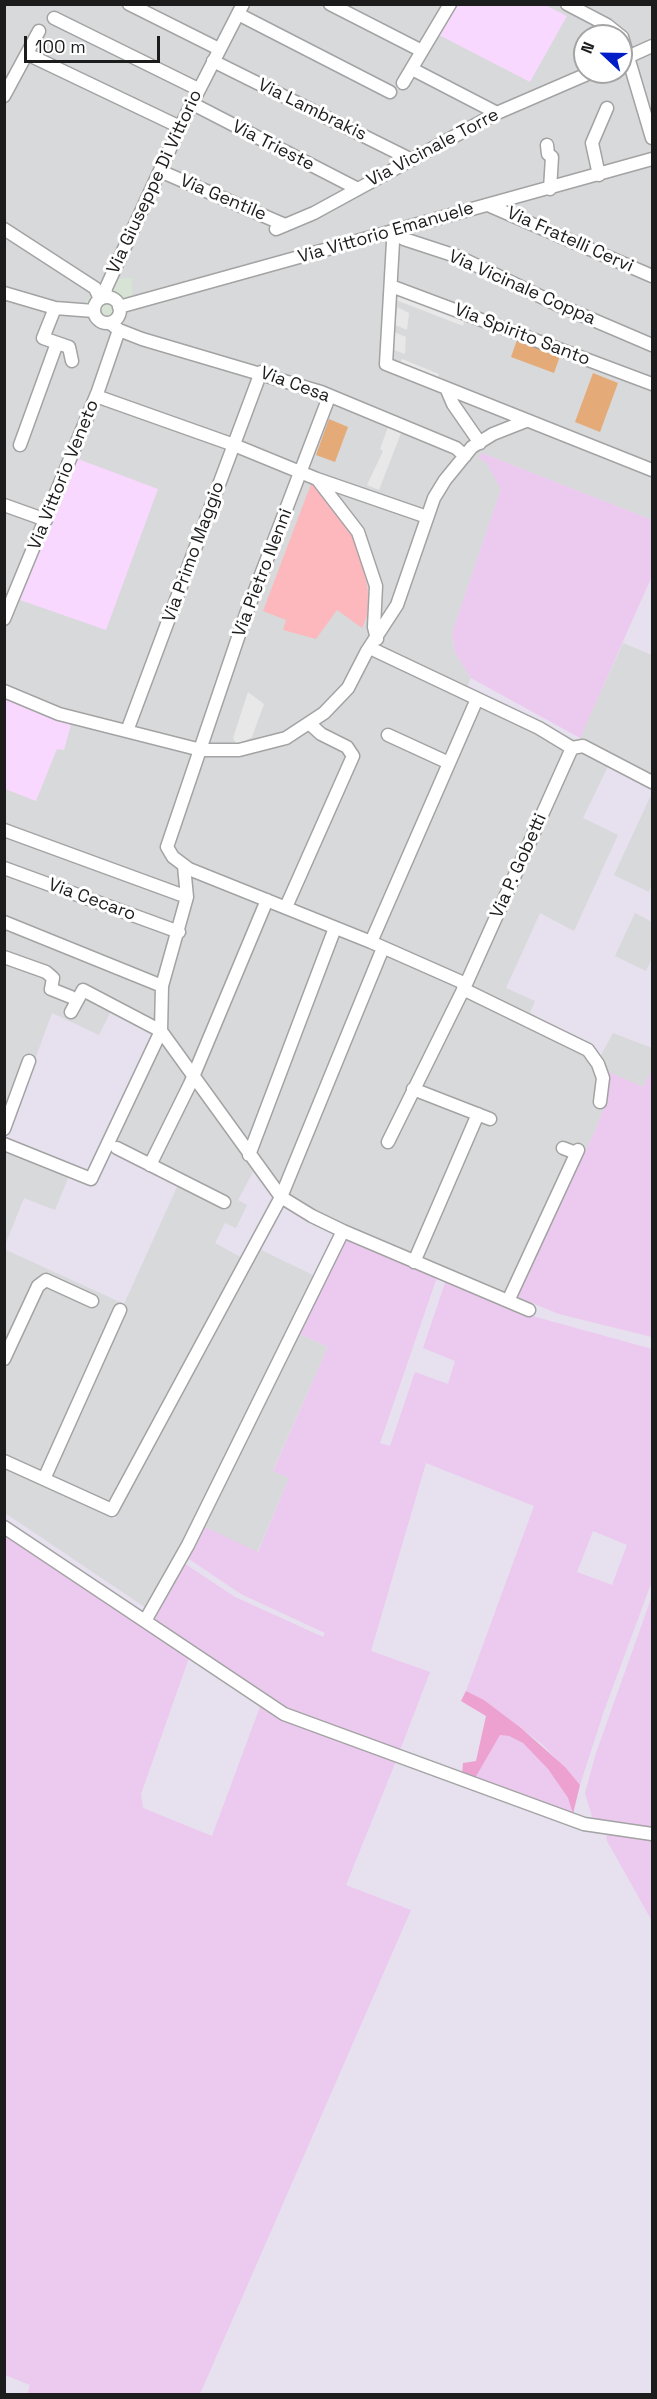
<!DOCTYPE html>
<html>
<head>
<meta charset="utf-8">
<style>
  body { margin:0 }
  #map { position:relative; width:657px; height:2399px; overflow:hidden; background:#e7e0ee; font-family:"Space Grotesk",sans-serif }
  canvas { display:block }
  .frame { position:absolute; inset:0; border:6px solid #1c1c1c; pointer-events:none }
  .north { position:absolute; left:573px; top:24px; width:60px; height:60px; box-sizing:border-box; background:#fff; border:2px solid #a4a4a4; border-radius:50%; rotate:292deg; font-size:16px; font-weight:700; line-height:24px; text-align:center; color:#1c1c1c }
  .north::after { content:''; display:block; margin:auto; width:21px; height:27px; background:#001dc7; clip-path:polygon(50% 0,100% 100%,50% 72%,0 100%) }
  .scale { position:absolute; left:24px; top:36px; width:136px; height:27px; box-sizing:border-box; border:3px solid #1c1c1c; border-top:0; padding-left:8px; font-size:18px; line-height:21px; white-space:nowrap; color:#1c1c1c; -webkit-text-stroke:4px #fff; paint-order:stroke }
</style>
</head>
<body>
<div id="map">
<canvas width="657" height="2399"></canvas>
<div class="frame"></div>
<div class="north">N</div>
<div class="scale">100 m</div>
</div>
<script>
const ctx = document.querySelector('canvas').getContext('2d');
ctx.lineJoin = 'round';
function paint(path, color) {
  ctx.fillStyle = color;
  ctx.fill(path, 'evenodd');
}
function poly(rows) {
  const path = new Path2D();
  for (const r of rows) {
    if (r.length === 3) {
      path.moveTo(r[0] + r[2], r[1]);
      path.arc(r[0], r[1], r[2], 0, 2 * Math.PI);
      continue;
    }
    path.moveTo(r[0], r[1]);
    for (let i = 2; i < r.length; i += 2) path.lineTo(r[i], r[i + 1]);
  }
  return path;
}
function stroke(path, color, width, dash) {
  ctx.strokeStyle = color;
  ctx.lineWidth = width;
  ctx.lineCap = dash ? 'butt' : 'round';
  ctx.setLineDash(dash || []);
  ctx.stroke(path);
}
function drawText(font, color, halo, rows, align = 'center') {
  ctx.font = font + ' "Space Grotesk",sans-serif';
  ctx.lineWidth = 6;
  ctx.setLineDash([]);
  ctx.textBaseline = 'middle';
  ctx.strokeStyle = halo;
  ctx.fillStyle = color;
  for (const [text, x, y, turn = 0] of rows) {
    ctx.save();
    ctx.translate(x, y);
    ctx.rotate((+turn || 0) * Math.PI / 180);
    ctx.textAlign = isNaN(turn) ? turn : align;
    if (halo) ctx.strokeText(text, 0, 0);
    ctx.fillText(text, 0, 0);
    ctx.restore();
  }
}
const residential = poly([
  [5,5,652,5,652,520,482,453,501,489,452,633,455,653,471,678,466,689,578,741,623,643,652,655,652,781,610,762,583,818,618,835,574,931,540,913,506,988,535,1001,530,1013,589,1044,600,1057,613,1033,652,1048,652,1070,643,1087,609,1073,606,1102,595,1131,515,1296,504,1304,282,1204,270,1194,253,1172,238,1200,247,1205,236,1228,225,1223,215,1243,242,1258,108,1502,89,1493,84,1504,115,1519,261,1250,315,1276,181,1549,146,1608,5,1513,4,1249,124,1304,178,1185,102,1147,155,1029,112,1009,99,1035,52,1013,6,1138,73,1166,55,1210,24,1198,5,1245],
  [585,36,621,36,621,72,585,72],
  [652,793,652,884,649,892,614,875],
  [635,913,652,922,652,958,646,971,615,956],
  [300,1334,328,1347,273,1470,289,1478,257,1553,205,1527]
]);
const education = poly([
  [458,4,545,5,567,16,530,82,439,35],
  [78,459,158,489,106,630,20,600],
  [4,698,71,725,64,750,57,749,36,801,5,789]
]);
const farmland = poly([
  [482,453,652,520,652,576,580,738,471,678,455,653,452,633,501,489,486,462,478,458],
  [652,1070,652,1337,559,1314,515,1296,595,1131,606,1102,609,1072,643,1087],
  [346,1237,437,1277,380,1443,390,1446,415,1372,448,1384,455,1361,423,1348,446,1280,536,1317,652,1349,652,1581,604,1711,580,1785,543,1745,484,1700,466,1691,534,1506,426,1463,371,1651,430,1672,399,1753,301,1718,153,1623,184,1563,235,1597,323,1637,325,1633,241,1594,189,1559,205,1527,258,1552,289,1478,273,1471,328,1347,300,1334],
  [593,1531,627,1545,612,1585,577,1572],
  [4,1533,190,1655,141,1794,143,1808,212,1836,261,1704,396,1761,346,1885,411,1910,200,2394,27,2394,30,2385,5,2375],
  [652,1596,652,1831,593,1820,585,1793,596,1753],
  [500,1735,509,1736,523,1743,548,1769,568,1798,573,1814,474,1780],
  [606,1832,652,1837,652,1921,607,1841]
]);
const grass = poly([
  [466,1691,484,1700,521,1728,565,1767,580,1785,573,1814,568,1798,548,1769,523,1743,509,1736,500,1735,474,1780,462,1775,463,1763,476,1761,486,1716,461,1701]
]);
const park = poly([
  [311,484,323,494,351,532,365,571,368,593,367,616,362,628,337,610,316,639,283,630,286,620,263,611]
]);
const pitch = poly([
  [517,340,560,356,554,373,511,357],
  [593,373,618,383,600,432,575,422],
  [329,419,348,427,335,462,316,455]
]);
const parking = poly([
  [399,294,465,319,463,326,396,300],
  [397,307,409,313,407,330,395,325],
  [394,332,406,337,405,354,392,349],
  [402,359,439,374,437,380,399,366],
  [388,427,401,433,379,490,367,485,383,451,380,449],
  [248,692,264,704,252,737,237,745,233,738]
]);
const plaza = poly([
  [132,278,132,294,121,326,115,331,90,320,86,301,101,287,106,279]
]);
const minor = poly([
  [129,4,219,49],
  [330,4,422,51],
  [567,4,607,25,622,37,652,138],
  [238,14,390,92],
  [54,18,198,89],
  [27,54,180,127],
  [621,60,652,46],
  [213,61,412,160],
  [412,69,497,113],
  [403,83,450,4],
  [4,96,39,31],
  [191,103,356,188],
  [547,145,548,154,552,157,550,189],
  [160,171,285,225],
  [599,175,592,143,607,108],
  [488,205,652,276],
  [4,229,95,288,100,299],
  [276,229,314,213,497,113,592,72],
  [391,232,393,242,386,364,652,470],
  [391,232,404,239,459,257,556,304,652,345],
  [391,286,652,384],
  [4,293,55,308,94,311],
  [105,297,106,288,180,127,243,4],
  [107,310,13],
  [119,307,652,159],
  [55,308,43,338,69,347,72,361],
  [110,323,119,330,142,339,321,392,456,448,465,456],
  [447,390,453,404,480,443],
  [96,396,234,445,317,479,427,517],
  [329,397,246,614,167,847,173,857,189,869,371,942,466,984],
  [20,445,57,343],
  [318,480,358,532,376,586,374,627,377,639],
  [4,505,46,520],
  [4,619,98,391,119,330],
  [370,648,539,728,572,748,583,746,652,782],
  [4,691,59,714,201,750,239,750,286,738,324,713,348,688,367,651,397,605,434,498,445,480,472,447,493,434,526,421],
  [127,731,261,372],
  [388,735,449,763],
  [4,830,187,897],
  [4,868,179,932],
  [286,907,353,756,347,747,321,734,309,723],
  [4,922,162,986],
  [371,942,477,699],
  [4,957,46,972,53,978,51,989,71,997],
  [463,989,588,1050,598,1064,603,1078,600,1102],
  [71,1012,83,990,161,1031,281,1197,312,1216,343,1231,529,1310],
  [413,1089,490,1119],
  [4,1129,29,1061],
  [388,1142,466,984,572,748],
  [4,1144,91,1179,161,1031,162,986,187,897,184,866],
  [117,1148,224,1202],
  [563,1148,576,1153],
  [249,1155,335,928],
  [150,1165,190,1084,267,900],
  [414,1262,478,1114],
  [508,1301,578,1150],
  [4,1359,38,1286,46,1280,92,1301],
  [4,1461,112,1510,281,1197,383,948],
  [44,1479,120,1310],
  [4,1527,284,1714,584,1824,652,1834],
  [145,1621,188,1545,343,1231]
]);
const streetNames = [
  ["Via Lambrakis",312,110,26],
  ["Via Trieste",273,146,27],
  ["Via Vicinale Torre",433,148,-28],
  ["Via Giuseppe Di Vittorio",155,182,-65],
  ["Via Gentile",223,198,23],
  ["Via Vittorio Emanuele",386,233,-16],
  ["Via Fratelli Cervi",570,240,24],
  ["Via Vicinale Coppa",522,288,24],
  ["Via Spirito Santo",522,335,21],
  ["Via Cesa",295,385,20],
  ["Via Vittorio Veneto",64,475,-68],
  ["Via Primo Maggio",194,552,-70],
  ["Via Pietro Nenni",263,573,-69],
  ["Via P. Gobetti",519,866,-66],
  ["Via Cecaro",92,900,20]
];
paint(residential, '#d8d9da');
paint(education, '#f9d8ff');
paint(farmland, '#ecc9ef');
paint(grass, '#eda1d1');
paint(park, '#fdb8bd');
paint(pitch, '#e4aa77');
paint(parking, '#e8e8e8');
paint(plaza, '#d7e4d5');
stroke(minor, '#a3a3a3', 15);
stroke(minor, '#fff', 12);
drawText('18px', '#1c1c1c', '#fff', streetNames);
</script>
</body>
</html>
